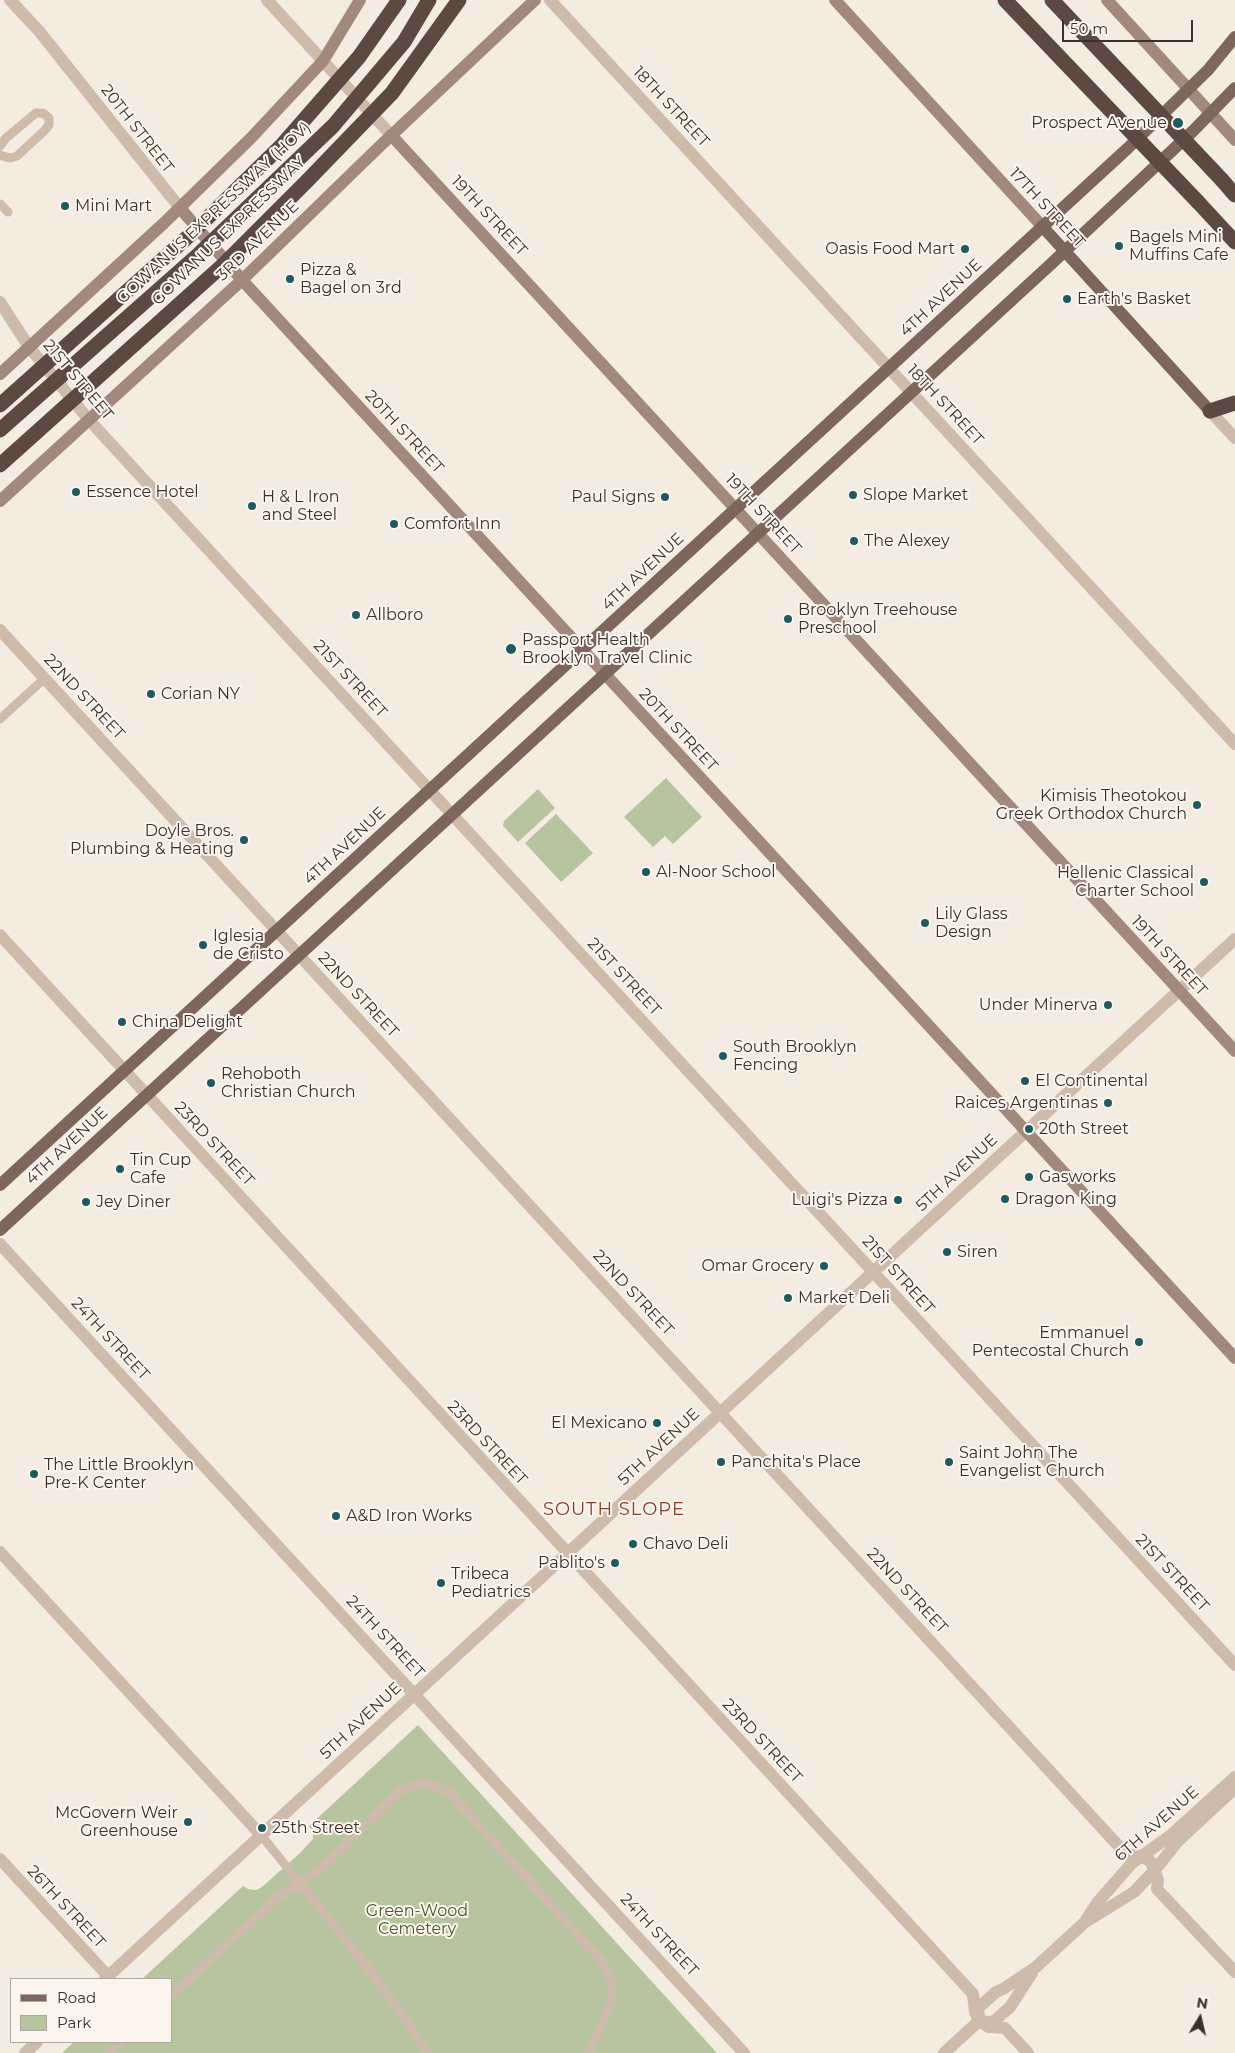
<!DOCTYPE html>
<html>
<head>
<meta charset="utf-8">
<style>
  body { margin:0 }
  #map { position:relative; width:1235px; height:2053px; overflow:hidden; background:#f4ebe1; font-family:Montserrat,sans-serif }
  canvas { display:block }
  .legend { position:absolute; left:10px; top:1978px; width:162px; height:65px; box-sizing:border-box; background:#fbf5ee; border:1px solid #aea6a0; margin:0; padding:6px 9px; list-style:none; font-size:15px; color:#3b302b }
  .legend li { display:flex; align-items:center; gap:10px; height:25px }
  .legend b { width:25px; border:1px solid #aea6a0 }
  .north { position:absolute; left:1175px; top:1993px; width:50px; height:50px; -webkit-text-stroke:4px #fbf5ee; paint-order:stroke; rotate:9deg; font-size:14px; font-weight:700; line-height:20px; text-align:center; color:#3b302b }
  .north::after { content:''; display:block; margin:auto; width:18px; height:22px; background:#3b302b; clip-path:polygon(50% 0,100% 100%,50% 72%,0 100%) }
  .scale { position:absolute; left:1062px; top:20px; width:131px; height:22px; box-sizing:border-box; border:2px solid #3b302b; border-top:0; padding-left:6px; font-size:15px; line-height:18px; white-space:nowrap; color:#3b302b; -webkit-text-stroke:4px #fbf5ee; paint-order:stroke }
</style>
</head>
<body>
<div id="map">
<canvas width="1235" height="2053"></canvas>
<ul class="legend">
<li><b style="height:6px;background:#7d675c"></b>Road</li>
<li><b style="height:14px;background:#b8c4a0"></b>Park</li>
</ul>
<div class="north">N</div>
<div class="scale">50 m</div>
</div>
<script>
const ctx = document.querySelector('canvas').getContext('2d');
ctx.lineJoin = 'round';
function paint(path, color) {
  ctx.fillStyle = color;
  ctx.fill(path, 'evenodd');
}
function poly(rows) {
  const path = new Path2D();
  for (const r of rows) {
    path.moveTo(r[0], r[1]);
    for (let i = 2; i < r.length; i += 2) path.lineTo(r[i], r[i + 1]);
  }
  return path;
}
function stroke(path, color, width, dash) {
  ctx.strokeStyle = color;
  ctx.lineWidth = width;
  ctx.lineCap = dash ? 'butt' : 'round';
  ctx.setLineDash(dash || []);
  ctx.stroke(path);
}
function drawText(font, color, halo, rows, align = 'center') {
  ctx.font = font + ' Montserrat,sans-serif';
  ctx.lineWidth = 4;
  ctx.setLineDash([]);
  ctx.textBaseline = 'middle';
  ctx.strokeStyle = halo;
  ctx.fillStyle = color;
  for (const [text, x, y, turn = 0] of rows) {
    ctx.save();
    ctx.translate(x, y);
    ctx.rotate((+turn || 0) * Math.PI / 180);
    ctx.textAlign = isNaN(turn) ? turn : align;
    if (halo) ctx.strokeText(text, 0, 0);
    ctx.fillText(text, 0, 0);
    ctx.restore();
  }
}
const green = poly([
  [666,778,702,817,673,844,665,836,653,847,624,817],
  [538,789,555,808,518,842,503,826,504,821],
  [556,814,593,853,561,882,525,843],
  [418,1725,717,2053,62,2053,74,2042,171,2042,171,1979,142,1979,243,1886,248,1889,256,1890,262,1887,300,1853,313,1839,313,1832,309,1826]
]);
const service = poly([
  [0,146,6,138,36,113,43,113,49,118,49,125,44,131,17,156,10,158,0,155],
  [0,204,8,212],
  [0,719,45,678],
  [261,1835,365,1964,407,2021,427,2053],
  [171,1996,277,1898,319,1870,400,1791,424,1782,450,1793,605,1965,612,1983,611,2003,589,2053],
  [109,2053,121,2042]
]);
const minor = poly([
  [10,0,39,31,180,208],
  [267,0,323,61],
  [0,302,29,347,89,420,1235,1665],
  [0,630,1126,1854,1142,1856,1151,1862,1158,1880,1157,1889,1235,1972],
  [0,935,973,1994,975,2012,979,2021,989,2027,1005,2028,1028,2053],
  [0,1244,744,2053],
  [0,1552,261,1835],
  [0,1859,108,1976],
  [1086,1920,1097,1903,1132,1863,1170,1836,1235,1777],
  [979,2018,978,2008,996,1992,1003,1989,1036,1967,1084,1923,1134,1892,1155,1870,1178,1841,1235,1788],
  [982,2021,992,2023,1010,2007,1032,1973],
  [944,2053,979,2021]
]);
const tertiary = poly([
  [550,0,1235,744],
  [323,61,391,135],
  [1210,411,1235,438],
  [105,1979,1235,939],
  [25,2053,37,2042]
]);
const secondary = poly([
  [835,0,1042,226],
  [1107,0,1235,140],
  [391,135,1235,1051],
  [180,208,242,280,1235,1358],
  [0,374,164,223,251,138,323,61,360,0],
  [0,501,242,280,379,147,535,0]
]);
const primary = poly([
  [1042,226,1210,411],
  [0,1185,1128,148,1208,70,1235,37],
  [0,1230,1051,264,1193,131,1235,88]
]);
const motorway = poly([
  [1222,180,1235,195],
  [1198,202,1235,242],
  [1210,411,1235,403]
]);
const motorwayBridge = poly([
  [1005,0,1198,202],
  [1052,0,1222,180],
  [0,405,191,234,283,144,359,57,399,0],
  [0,430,199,254,333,126,404,42,429,0],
  [0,465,223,265,308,180,392,93,459,0]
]);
const markers = [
  [1178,123,6,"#1f5a5e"],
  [65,206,5,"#1f5a5e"],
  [1119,246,5,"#1f5a5e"],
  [965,249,5,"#1f5a5e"],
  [290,279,5,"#1f5a5e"],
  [1067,299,5,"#1f5a5e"],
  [76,492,5,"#1f5a5e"],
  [853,495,5,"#1f5a5e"],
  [665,497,5,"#1f5a5e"],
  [252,506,5,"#1f5a5e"],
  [394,524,5,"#1f5a5e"],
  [854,541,5,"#1f5a5e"],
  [356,615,5,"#1f5a5e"],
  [788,619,5,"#1f5a5e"],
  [511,649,6,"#1f5a5e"],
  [151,694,5,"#1f5a5e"],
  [1197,805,5,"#1f5a5e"],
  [244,840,5,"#1f5a5e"],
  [646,872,5,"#1f5a5e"],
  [1204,882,5,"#1f5a5e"],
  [925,923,5,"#1f5a5e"],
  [203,945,5,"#1f5a5e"],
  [1108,1005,5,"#1f5a5e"],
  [122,1022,5,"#1f5a5e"],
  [723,1056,5,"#1f5a5e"],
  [1025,1081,5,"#1f5a5e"],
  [211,1083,5,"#1f5a5e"],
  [1108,1103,5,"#1f5a5e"],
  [1029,1129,5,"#1f5a5e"],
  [120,1169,5,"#1f5a5e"],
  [1029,1177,5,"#1f5a5e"],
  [1005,1199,5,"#1f5a5e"],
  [898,1200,5,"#1f5a5e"],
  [86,1202,5,"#1f5a5e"],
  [947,1252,5,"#1f5a5e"],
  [824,1266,5,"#1f5a5e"],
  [788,1298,5,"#1f5a5e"],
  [1139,1342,5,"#1f5a5e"],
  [657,1423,5,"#1f5a5e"],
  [721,1462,5,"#1f5a5e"],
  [949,1462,5,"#1f5a5e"],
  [34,1474,5,"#1f5a5e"],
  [336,1516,5,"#1f5a5e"],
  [633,1544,5,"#1f5a5e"],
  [615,1563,5,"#1f5a5e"],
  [441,1583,5,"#1f5a5e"],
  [188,1822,5,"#1f5a5e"],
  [262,1828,5,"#1f5a5e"]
];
const streetNames = [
  ["18TH STREET",671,107,47],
  ["20TH STREET",137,129,52],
  ["17TH STREET",1047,208,47],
  ["GOWANUS EXPRESSWAY (HOV)",214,213,-43],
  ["19TH STREET",489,216,47],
  ["GOWANUS EXPRESSWAY",229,231,-44],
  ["3RD AVENUE",258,241,-44],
  ["4TH AVENUE",941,298,-43],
  ["21ST STREET",78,380,50],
  ["18TH STREET",945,405,47],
  ["20TH STREET",404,432,47],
  ["19TH STREET",763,514,47],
  ["4TH AVENUE",643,572,-43],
  ["21ST STREET",350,679,47],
  ["22ND STREET",84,697,47],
  ["20TH STREET",678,730,47],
  ["4TH AVENUE",345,846,-43],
  ["19TH STREET",1169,956,47],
  ["21ST STREET",624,977,47],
  ["22ND STREET",358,995,47],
  ["23RD STREET",214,1144,47],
  ["4TH AVENUE",67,1146,-43],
  ["5TH AVENUE",957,1173,-43],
  ["21ST STREET",898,1275,48],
  ["22ND STREET",633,1293,47],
  ["24TH STREET",110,1339,47],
  ["23RD STREET",487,1443,47],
  ["5TH AVENUE",659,1447,-43],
  ["21ST STREET",1172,1573,47],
  ["22ND STREET",907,1591,47],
  ["24TH STREET",385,1637,47],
  ["5TH AVENUE",361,1721,-43],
  ["23RD STREET",762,1741,47],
  ["6TH AVENUE",1157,1824,-41],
  ["26TH STREET",66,1907,47],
  ["24TH STREET",659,1935,47]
];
const poiNames = [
  ["Prospect Avenue",1167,123,"right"],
  ["Mini Mart",75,206],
  ["Bagels Mini",1129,237],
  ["Muffins Cafe",1129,255],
  ["Oasis Food Mart",955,249,"right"],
  ["Pizza &",300,270],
  ["Bagel on 3rd",300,288],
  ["Earth's Basket",1077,299],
  ["Essence Hotel",86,492],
  ["Slope Market",863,495],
  ["H & L Iron",262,497],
  ["and Steel",262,515],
  ["Paul Signs",655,497,"right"],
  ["Comfort Inn",404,524],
  ["The Alexey",864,541],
  ["Brooklyn Treehouse",798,610],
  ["Preschool",798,628],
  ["Allboro",366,615],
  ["Passport Health",522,640],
  ["Brooklyn Travel Clinic",522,658],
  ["Corian NY",161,694],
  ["Kimisis Theotokou",1187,796,"right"],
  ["Greek Orthodox Church",1187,814,"right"],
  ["Doyle Bros.",234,831,"right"],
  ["Plumbing & Heating",234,849,"right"],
  ["Al-Noor School",656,872],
  ["Hellenic Classical",1194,873,"right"],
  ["Charter School",1194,891,"right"],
  ["Lily Glass",935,914],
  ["Design",935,932],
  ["Iglesia",213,936],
  ["de Cristo",213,954],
  ["Under Minerva",1098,1005,"right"],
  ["China Delight",132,1022],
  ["South Brooklyn",733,1047],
  ["Fencing",733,1065],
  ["Rehoboth",221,1074],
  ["Christian Church",221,1092],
  ["El Continental",1035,1081],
  ["Raices Argentinas",1098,1103,"right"],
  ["20th Street",1039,1129],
  ["Tin Cup",130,1160],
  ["Cafe",130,1178],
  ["Gasworks",1039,1177],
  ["Dragon King",1015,1199],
  ["Luigi's Pizza",888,1200,"right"],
  ["Jey Diner",96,1202],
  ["Siren",957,1252],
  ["Omar Grocery",814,1266,"right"],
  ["Market Deli",798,1298],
  ["Emmanuel",1129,1333,"right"],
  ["Pentecostal Church",1129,1351,"right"],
  ["El Mexicano",647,1423,"right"],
  ["Saint John The",959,1453],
  ["Evangelist Church",959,1471],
  ["Panchita's Place",731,1462],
  ["The Little Brooklyn",44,1465],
  ["Pre-K Center",44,1483],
  ["A&D Iron Works",346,1516],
  ["Chavo Deli",643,1544],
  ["Pablito's",605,1563,"right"],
  ["Tribeca",451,1574],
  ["Pediatrics",451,1592],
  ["McGovern Weir",178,1813,"right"],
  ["Greenhouse",178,1831,"right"],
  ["25th Street",272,1828]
];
const parkNames = [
  ["Green-Wood",417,1911],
  ["Cemetery",417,1929]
];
const neighbourhoodNames = [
  ["SOUTH SLOPE",614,1510]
];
paint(green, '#b8c4a0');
stroke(service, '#cdbbac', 9);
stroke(minor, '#cdbbac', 12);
stroke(tertiary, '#cdbbac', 12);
stroke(secondary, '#a18a7d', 12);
stroke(primary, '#7d675c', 12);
stroke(motorway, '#5c4a42', 15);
stroke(motorwayBridge, '#5c4a42', 15);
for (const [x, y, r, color] of markers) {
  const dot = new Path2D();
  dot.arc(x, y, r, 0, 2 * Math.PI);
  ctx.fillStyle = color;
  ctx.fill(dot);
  stroke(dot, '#fbf5ee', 2);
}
drawText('16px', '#3b302b', '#fbf5ee', streetNames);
drawText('16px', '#3b302b', '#fbf5ee', poiNames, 'left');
drawText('16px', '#4a5a2e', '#fbf5ee', parkNames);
ctx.letterSpacing = '1px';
drawText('18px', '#8c3b22', '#fbf5ee', neighbourhoodNames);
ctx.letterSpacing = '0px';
</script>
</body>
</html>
